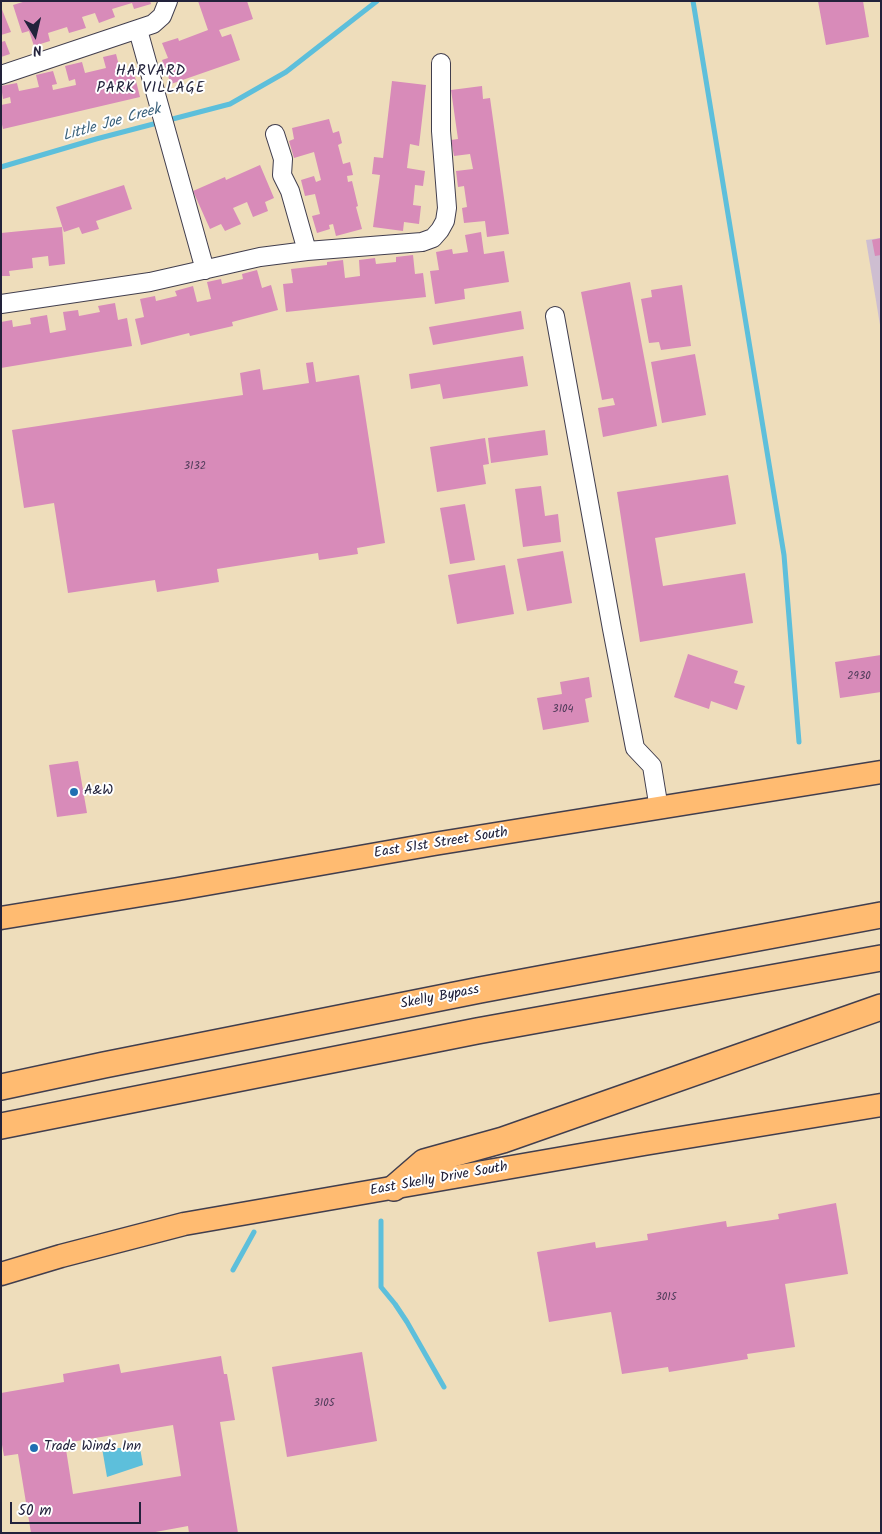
<!DOCTYPE html>
<html>
<head>
<meta charset="utf-8">
<style>
  body { margin:0 }
  #map { position:relative; width:882px; height:1534px; overflow:hidden; background:#edb; font-family:Kalam,sans-serif }
  canvas { display:block }
  .frame { position:absolute; inset:0; border:2px solid #22223b; pointer-events:none }
  .north { position:absolute; left:10px; top:10px; width:50px; height:50px; -webkit-text-stroke:4px #fff; paint-order:stroke; rotate:171deg; font-size:14px; font-weight:700; line-height:20px; text-align:center; color:#22223b }
  .north::after { content:''; display:block; margin:auto; width:18px; height:22px; background:#22223b; clip-path:polygon(50% 0,100% 100%,50% 72%,0 100%) }
  .scale { position:absolute; left:10px; top:1502px; width:131px; height:22px; box-sizing:border-box; border:2px solid #22223b; border-top:0; padding-left:6px; font-size:15px; line-height:18px; white-space:nowrap; color:#22223b; -webkit-text-stroke:4px #fff; paint-order:stroke }
</style>
</head>
<body>
<div id="map">
<canvas width="882" height="1534"></canvas>
<div class="frame"></div>
<div class="north">N</div>
<div class="scale">50 m</div>
</div>
<script>
const ctx = document.querySelector('canvas').getContext('2d');
ctx.lineJoin = 'round';
function paint(path, color) {
  ctx.fillStyle = color;
  ctx.fill(path, 'evenodd');
}
function poly(rows) {
  const path = new Path2D();
  for (const r of rows) {
    path.moveTo(r[0], r[1]);
    for (let i = 2; i < r.length; i += 2) path.lineTo(r[i], r[i + 1]);
  }
  return path;
}
function stroke(path, color, width, dash) {
  ctx.strokeStyle = color;
  ctx.lineWidth = width;
  ctx.lineCap = dash ? 'butt' : 'round';
  ctx.setLineDash(dash || []);
  ctx.stroke(path);
}
function drawText(font, color, halo, rows, align = 'center') {
  ctx.font = font + ' Kalam,sans-serif';
  ctx.lineWidth = 4;
  ctx.setLineDash([]);
  ctx.textBaseline = 'middle';
  ctx.strokeStyle = halo;
  ctx.fillStyle = color;
  for (const [text, x, y, turn = 0] of rows) {
    ctx.save();
    ctx.translate(x, y);
    ctx.rotate((+turn || 0) * Math.PI / 180);
    ctx.textAlign = isNaN(turn) ? turn : align;
    if (halo) ctx.strokeText(text, 0, 0);
    ctx.fillText(text, 0, 0);
    ctx.restore();
  }
}
const industrial = poly([
  [881,238,881,331,866,240]
]);
const water = poly([
  [102,1448,140,1448,143,1465,107,1477]
]);
const stream = poly([
  [693,1,784,555,799,742],
  [1,167,96,139,230,104,286,72,377,1],
  [381,1221,381,1287,395,1304,407,1322,444,1387],
  [233,1270,254,1232]
]);
const building = poly([
  [26,1,150,1,151,4,134,9,132,3,112,9,115,17,99,23,95,13,82,17,86,28,69,33,67,27,48,33,50,41,34,46,29,31,22,33,13,5],
  [198,1,247,1,253,19,219,30,222,37,231,34,240,60,171,84,162,60,168,58,162,43,178,38,179,41,208,30],
  [818,1,863,1,869,37,826,45],
  [1,7,11,32,1,35],
  [5,41,10,54,1,57,1,42],
  [116,54,121,73,133,69,140,97,3,129,1,120,1,105,11,103,10,97,3,99,1,86,17,83,19,91,39,87,36,75,53,71,57,84,52,85,53,90,76,85,75,79,69,81,65,66,82,62,85,73,106,68,103,57],
  [392,81,426,85,419,146,410,144,407,168,425,171,423,186,415,185,413,205,421,206,419,224,404,222,403,231,373,227,380,175,372,174,374,157,383,158],
  [482,86,483,99,490,98,509,234,487,237,485,221,464,223,462,208,467,207,464,186,458,187,456,171,473,169,470,154,454,156,451,140,458,139,451,90],
  [329,119,333,133,339,131,342,143,338,145,343,164,350,162,353,175,347,176,348,182,352,181,358,206,356,207,362,229,336,236,333,224,329,225,330,229,317,233,312,216,320,214,315,194,305,196,301,180,314,176,316,182,321,180,314,152,294,158,289,141,294,139,292,128],
  [260,165,274,198,265,202,268,211,253,217,247,202,233,208,241,224,225,231,221,224,210,229,193,191,225,177,226,180],
  [124,185,132,209,96,221,99,229,82,234,79,227,64,232,56,207],
  [62,227,65,264,49,266,48,256,32,258,33,268,9,271,10,276,1,276,1,233],
  [481,232,484,254,504,251,509,282,464,289,465,299,435,304,430,271,439,270,436,252,452,249,453,254,468,252,465,235],
  [881,238,881,255,875,256,872,240],
  [413,255,415,274,423,273,426,297,286,312,283,284,293,283,291,269,327,265,327,262,343,260,345,278,360,276,359,260,375,258,376,264,396,262,396,257],
  [257,270,262,288,271,285,278,310,232,322,233,326,190,336,189,333,141,345,135,319,144,317,140,299,155,296,156,301,177,296,175,291,193,286,197,302,211,299,207,282,221,279,222,284,243,279,242,274],
  [630,282,657,426,603,437,598,408,615,405,613,398,602,400,581,292],
  [682,285,691,346,661,350,659,342,649,343,641,299,652,297,651,290],
  [115,303,118,320,127,318,132,346,1,368,1,322,12,320,13,327,31,324,30,318,47,315,50,333,66,330,63,312,78,310,79,316,100,312,98,306],
  [521,311,524,329,433,345,429,327],
  [695,354,706,415,662,423,651,362],
  [523,356,528,386,443,399,440,384,411,389,409,374],
  [313,362,316,382,359,375,385,543,357,548,358,554,319,560,318,553,217,569,219,582,157,592,155,580,68,593,54,503,24,508,12,430,243,395,240,373,260,369,263,390,309,383,306,363],
  [545,430,548,455,491,463,488,438],
  [485,438,489,464,483,465,486,484,437,492,430,447],
  [728,475,736,524,655,538,663,586,745,573,753,623,640,642,617,492],
  [541,486,545,516,558,514,561,542,523,547,515,489],
  [465,504,475,560,450,564,440,508],
  [563,551,572,603,527,611,517,559],
  [505,565,514,614,457,624,448,575],
  [688,654,738,671,734,683,745,686,737,710,711,701,709,709,674,697],
  [881,655,881,692,840,698,835,662],
  [589,677,592,697,585,699,589,722,543,730,537,698,562,694,560,682],
  [78,761,87,813,57,817,49,765],
  [836,1203,848,1274,785,1284,795,1347,747,1354,748,1359,669,1372,668,1367,622,1374,611,1312,549,1322,537,1252,595,1242,596,1248,648,1240,647,1234,726,1221,727,1227,779,1219,778,1214],
  [362,1352,377,1441,287,1457,272,1367],
  [221,1356,224,1374,227,1374,235,1420,220,1422,238,1533,189,1533,188,1526,150,1533,31,1533,18,1454,4,1456,1,1439,1,1393,64,1382,63,1374,119,1364,121,1373],
  [173,1425,181,1476,73,1494,65,1443]
]);
const minor = poly([
  [138,30,205,270],
  [1,75,153,24,162,16,168,1],
  [275,134,283,159,282,175,290,191,307,251],
  [1,304,150,282,260,257,307,251,422,242,433,238,440,230,445,221,447,208,441,131,441,63],
  [555,316,612,629,635,748,652,766,659,809]
]);
const major = poly([
  [1,918,178,889,434,844,881,772],
  [1,1274,61,1256,184,1224,644,1144,881,1105]
]);
const highway = poly([
  [1,1087,104,1065,480,990,881,915],
  [1,1126,477,1031,881,958],
  [394,1188,424,1162,503,1140,881,1007]
]);
const markers = [
  [74,792,5,"#1f6fb2"],
  [34,1448,5,"#1f6fb2"]
];
const numberNames = [
  ["3132",195,467],
  ["2930",859,677],
  ["3104",563,710],
  ["3015",666,1298],
  ["3105",324,1404]
];
const poiNames = [
  ["A&W",84,792],
  ["Trade Winds Inn",44,1448]
];
const streetNames = [
  ["East 51st Street South",441,844,-9],
  ["Skelly Bypass",440,998,-11],
  ["East Skelly Drive South",439,1180,-10]
];
const neighbourhoodNames = [
  ["HARVARD",151,72],
  ["PARK VILLAGE",151,89]
];
const waterNames = [
  ["Little Joe Creek",112,124,-16]
];
paint(industrial, '#cebed1');
paint(water, '#5dbfdb');
stroke(stream, '#5dbfdb', 5);
paint(building, '#d88bb9');
stroke(minor, '#413e4e', 20);
stroke(major, '#413e4e', 25);
stroke(highway, '#413e4e', 28);
stroke(minor, '#fff', 18);
stroke(major, '#ffbb71', 22);
stroke(highway, '#ffbb71', 25);
for (const [x, y, r, color] of markers) {
  const dot = new Path2D();
  dot.arc(x, y, r, 0, 2 * Math.PI);
  ctx.fillStyle = color;
  ctx.fill(dot);
  stroke(dot, '#fff', 2);
}
drawText('11px', '#503c5a', null, numberNames);
drawText('14px', '#22223b', '#fff', poiNames, 'left');
drawText('14px', '#22223b', '#fff', streetNames);
ctx.letterSpacing = '1px';
drawText('15px', '#22223b', '#fff', neighbourhoodNames);
ctx.letterSpacing = '0px';
drawText('italic 15px', '#3a617b', '#fff', waterNames);
</script>
</body>
</html>
